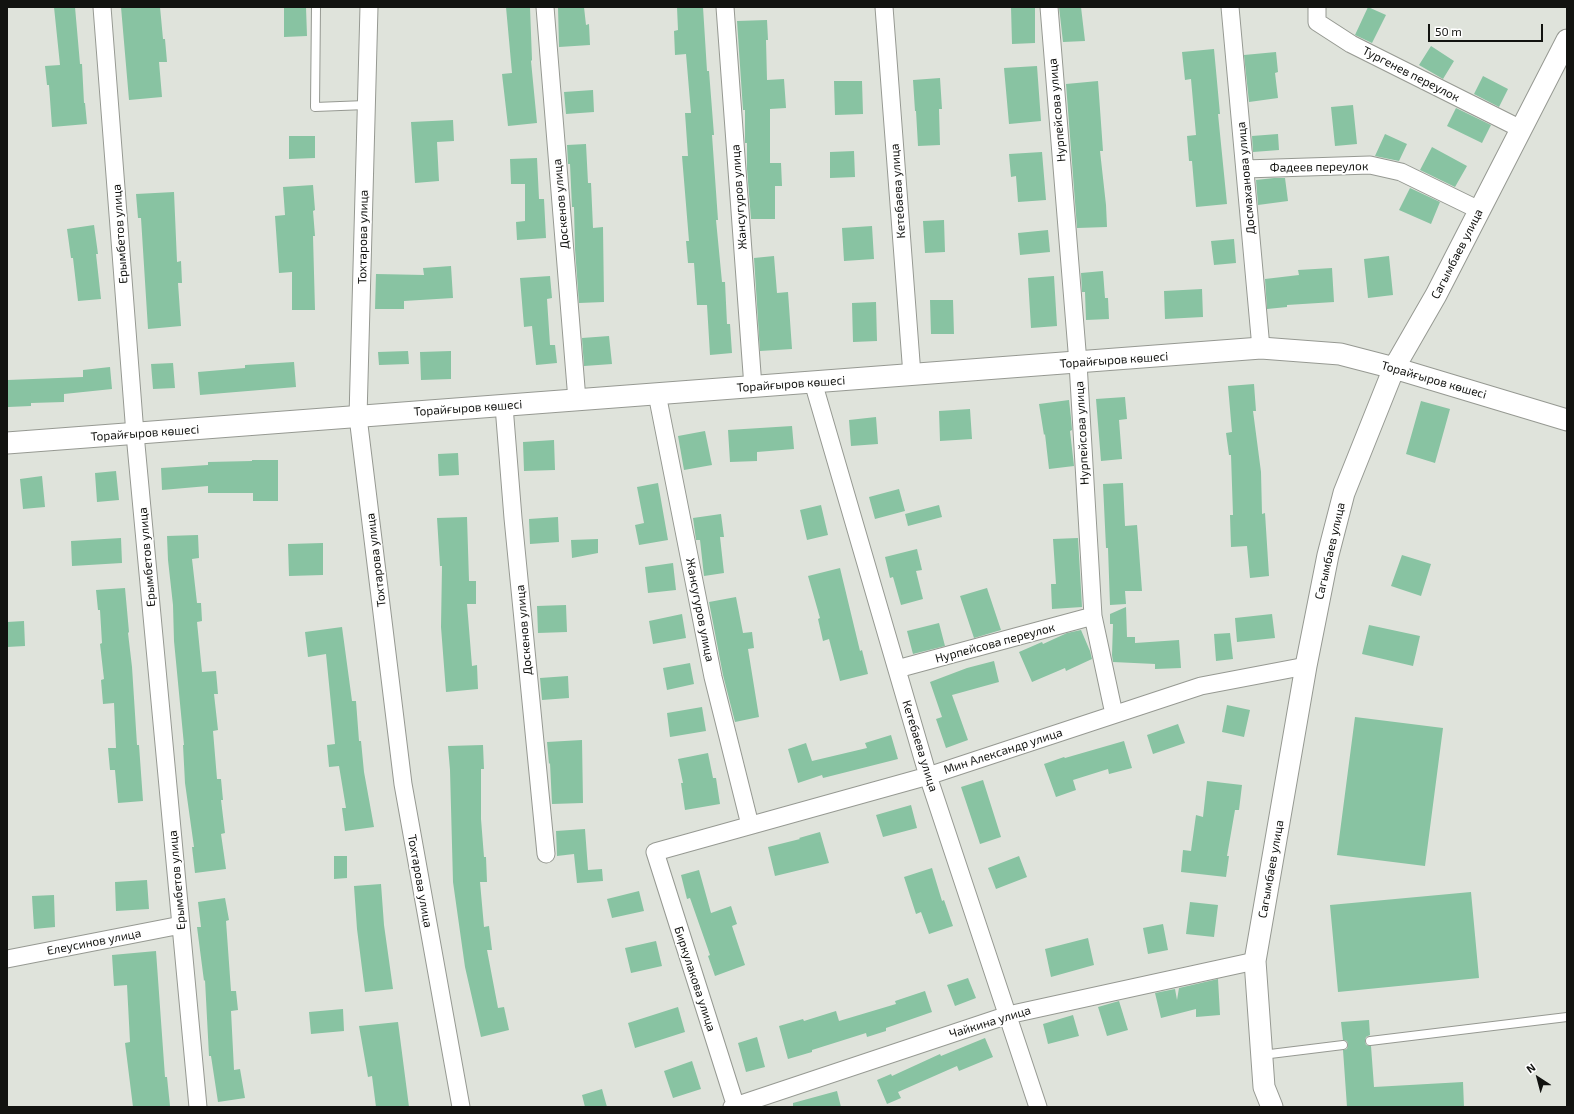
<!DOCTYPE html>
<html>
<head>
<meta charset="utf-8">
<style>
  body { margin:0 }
  #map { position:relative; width:1574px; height:1114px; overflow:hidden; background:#dfe3db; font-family:"Exo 2",sans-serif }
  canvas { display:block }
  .frame { position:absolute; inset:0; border:8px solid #121310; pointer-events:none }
  .north { position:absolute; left:1518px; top:1058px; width:40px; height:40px; -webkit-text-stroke:3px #fff; paint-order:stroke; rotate:324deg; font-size:11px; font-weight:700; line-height:16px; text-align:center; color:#121310 }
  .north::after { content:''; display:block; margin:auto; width:14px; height:18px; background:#121310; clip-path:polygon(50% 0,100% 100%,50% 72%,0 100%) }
  .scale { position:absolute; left:1428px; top:24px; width:115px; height:18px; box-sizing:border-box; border:2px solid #121310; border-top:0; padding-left:5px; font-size:12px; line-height:14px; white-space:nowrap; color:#121310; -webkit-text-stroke:3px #fff; paint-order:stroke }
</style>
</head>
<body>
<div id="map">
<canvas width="1574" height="1114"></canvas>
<div class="frame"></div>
<div class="north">N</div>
<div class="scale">50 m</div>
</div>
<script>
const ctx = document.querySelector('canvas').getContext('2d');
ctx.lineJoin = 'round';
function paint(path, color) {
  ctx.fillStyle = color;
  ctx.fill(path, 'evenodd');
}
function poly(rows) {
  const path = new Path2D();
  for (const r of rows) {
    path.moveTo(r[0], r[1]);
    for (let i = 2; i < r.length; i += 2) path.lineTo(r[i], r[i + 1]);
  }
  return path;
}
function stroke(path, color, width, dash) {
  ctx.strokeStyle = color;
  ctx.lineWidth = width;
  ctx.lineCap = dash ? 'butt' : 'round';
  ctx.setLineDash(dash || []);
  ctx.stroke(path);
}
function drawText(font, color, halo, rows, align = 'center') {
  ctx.font = font + ' "Exo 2",sans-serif';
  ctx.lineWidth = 3.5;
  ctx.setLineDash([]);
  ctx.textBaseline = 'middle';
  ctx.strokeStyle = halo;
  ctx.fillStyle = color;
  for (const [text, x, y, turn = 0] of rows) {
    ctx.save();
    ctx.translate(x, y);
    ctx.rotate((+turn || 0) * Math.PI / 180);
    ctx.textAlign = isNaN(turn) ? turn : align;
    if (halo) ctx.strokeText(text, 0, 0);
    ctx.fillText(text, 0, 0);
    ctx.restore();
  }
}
const building = poly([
  [54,7,75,7,80,64,82,64,84,103,85,103,87,124,52,127,49,85,47,85,45,66,60,65],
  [121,7,160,7,163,39,165,39,167,62,159,62,162,97,129,100],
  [284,7,306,7,307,36,284,37],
  [506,7,530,7,532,60,531,61,537,123,508,126,502,74,512,73],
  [558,7,584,7,586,25,589,24,590,45,559,47],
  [677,7,703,7,707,71,709,71,714,135,712,135,718,220,716,220,722,282,725,282,727,324,730,324,732,353,710,355,707,305,697,305,694,263,688,263,686,241,689,241,682,156,688,156,685,113,691,113,686,54,675,55,674,31,678,30],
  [1011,7,1035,7,1035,43,1012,44],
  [1059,7,1081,7,1085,41,1063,42],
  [1368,7,1386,15,1372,43,1355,35],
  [767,20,768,40,766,40,767,80,784,79,786,108,770,109,770,163,781,163,782,186,775,186,775,219,751,219,747,169,747,143,745,143,745,110,743,110,737,21],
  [1431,46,1454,61,1443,79,1419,65],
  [1214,49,1220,114,1218,114,1227,204,1196,207,1192,161,1189,161,1187,136,1196,135,1191,79,1185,80,1182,52],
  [1276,52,1278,72,1275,73,1278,98,1249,102,1244,55],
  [1037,66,1041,121,1009,124,1004,68],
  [1483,76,1508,89,1499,107,1474,94],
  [940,78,942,109,939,109,940,145,918,146,916,111,915,111,913,80],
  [834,81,862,81,863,114,835,115],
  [1098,81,1103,151,1100,151,1106,205,1107,227,1077,228,1066,84],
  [593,90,594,112,566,114,564,92],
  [1353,105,1357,144,1335,146,1331,107],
  [1456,108,1491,125,1482,143,1447,126],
  [453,120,454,141,437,142,439,181,415,183,411,122],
  [1278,134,1279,150,1253,152,1252,136],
  [1385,134,1407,144,1399,161,1375,156],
  [289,136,315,136,315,158,289,159],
  [586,144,588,183,591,183,593,228,603,227,604,302,579,303,575,249,574,207,572,207,570,164,568,164,567,145],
  [1432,147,1467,166,1455,187,1420,170],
  [854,151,855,177,830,178,830,152],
  [1042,152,1046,200,1018,202,1016,176,1011,177,1009,154],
  [537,158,539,199,544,199,546,238,517,240,516,222,525,221,525,184,511,184,510,159],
  [1274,178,1285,178,1288,201,1258,205,1256,180],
  [313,185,315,210,313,211,315,236,313,236,315,310,292,310,292,272,279,273,275,216,285,215,283,187],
  [1410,188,1440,202,1431,224,1399,210],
  [174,192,177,262,181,261,182,283,178,283,181,326,148,329,141,218,138,218,136,194],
  [944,220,945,252,925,253,923,221],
  [94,225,98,254,96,254,101,299,78,301,73,258,71,258,67,229],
  [872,226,874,259,844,261,842,228],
  [1048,230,1050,252,1020,255,1018,233],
  [1234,239,1236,263,1214,265,1211,241],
  [774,256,777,293,788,292,792,349,760,351,754,258],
  [1389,256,1393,295,1368,298,1364,259],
  [451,266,453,298,404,301,404,309,375,309,376,274,424,275,423,268],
  [1332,268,1334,302,1287,305,1287,307,1267,309,1265,279,1299,275,1298,270],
  [1103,271,1105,298,1108,298,1109,319,1086,320,1085,292,1082,292,1081,273],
  [550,276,552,298,547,299,550,345,555,345,557,363,536,365,532,326,524,327,520,278],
  [1054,276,1057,326,1031,328,1028,278],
  [1202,289,1203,317,1165,319,1164,291],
  [930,300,953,300,954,334,931,334],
  [876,302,877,341,853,342,852,303],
  [609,336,612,364,584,366,582,338],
  [408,351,409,364,379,365,378,352],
  [451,351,451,379,421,380,420,352],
  [294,362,296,387,200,395,198,372,245,368,245,365],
  [173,363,175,388,153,389,151,364],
  [110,367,112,389,64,394,64,402,31,403,31,406,8,407,8,380,83,377,83,370],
  [1254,384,1256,411,1253,411,1261,472,1262,514,1265,513,1269,576,1250,578,1247,546,1231,547,1230,515,1233,515,1231,455,1229,455,1226,433,1232,432,1228,386],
  [1125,397,1127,419,1119,420,1122,459,1101,461,1096,399],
  [1069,400,1071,418,1072,430,1070,431,1074,466,1049,469,1045,434,1044,435,1039,404],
  [1421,401,1450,409,1435,463,1406,454],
  [970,409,972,439,940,441,939,411],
  [876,417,878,444,851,446,849,420],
  [792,426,794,449,757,452,757,461,730,462,728,430],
  [705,431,712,465,684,470,678,436],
  [554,440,555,470,524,471,523,442],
  [458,453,459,475,439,476,438,454],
  [252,460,278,460,278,501,253,501,253,493,208,493,208,486,162,490,161,468,208,465,208,462,252,461],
  [116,471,119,500,97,502,95,473],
  [42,476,45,507,23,509,20,479],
  [658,483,668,540,639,545,635,525,644,523,637,487],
  [1123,483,1125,526,1137,525,1142,591,1125,591,1126,604,1110,605,1108,548,1106,548,1103,484],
  [899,489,905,511,875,519,869,497],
  [821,505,828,535,807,540,800,510],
  [939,505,942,517,908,526,905,514],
  [721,514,724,537,720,537,724,573,704,576,700,540,696,540,693,518],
  [467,517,469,581,476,581,476,604,467,604,472,666,477,665,478,689,446,692,441,627,442,566,440,566,437,518],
  [558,517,559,542,530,544,529,519],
  [198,535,199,558,192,559,197,603,201,603,202,621,197,622,202,672,216,671,218,694,214,694,218,730,213,731,217,779,221,779,223,800,221,800,225,833,221,834,226,869,195,873,192,847,194,847,185,783,183,745,184,745,174,641,173,605,168,560,167,536],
  [121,538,122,563,72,566,71,541],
  [1078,538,1082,607,1052,609,1051,584,1056,584,1053,539],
  [598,539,598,553,572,558,571,540],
  [323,543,323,575,289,576,288,544],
  [917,549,922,570,916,571,923,599,901,605,893,577,890,578,885,557],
  [1402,555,1431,564,1421,596,1391,586],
  [673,563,676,590,648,593,645,567],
  [840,568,860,651,862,650,868,674,840,681,829,639,823,641,818,619,820,618,808,576],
  [125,588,129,632,128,633,132,667,137,745,139,745,143,801,118,803,115,770,110,770,108,748,116,748,114,703,103,704,101,680,104,679,100,644,102,643,100,610,98,610,96,590],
  [987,588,1001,630,974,638,960,596],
  [736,597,743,633,752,632,754,648,748,649,759,717,735,722,723,675,709,602],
  [566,605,567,632,538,633,537,606],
  [1126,607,1127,637,1135,637,1135,643,1179,640,1181,668,1155,669,1155,664,1113,662,1112,655,1113,624,1110,624,1110,614],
  [682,614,686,638,653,644,649,621],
  [1272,614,1275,638,1237,642,1235,618],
  [24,621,25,646,7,647,7,622],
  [939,623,945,646,913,654,907,631],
  [1369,625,1420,636,1413,666,1362,654],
  [342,627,352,701,356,701,359,741,361,741,364,772,374,827,345,831,342,808,346,808,339,766,329,767,327,745,335,744,326,654,308,657,305,632],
  [1081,630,1090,651,1092,659,1066,671,1065,668,1032,682,1019,652,1042,642,1043,644,1067,633],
  [1230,633,1233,659,1216,661,1214,634],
  [994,661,999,682,952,695,968,740,946,748,936,719,942,717,930,682,967,668],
  [690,663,694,684,667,690,663,668],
  [568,676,569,698,542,700,540,678],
  [1227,705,1250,710,1244,737,1222,732],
  [702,707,706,731,670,737,667,713],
  [1355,717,1443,728,1425,866,1337,855],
  [1178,724,1185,743,1153,754,1147,735],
  [891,735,898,759,823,778,822,775,798,783,788,749,806,743,812,761,867,748,865,743],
  [582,740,583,803,552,804,550,763,549,764,547,742],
  [1124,741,1132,768,1109,774,1108,769,1073,780,1076,790,1056,797,1044,764,1064,757,1065,758],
  [483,745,484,769,481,769,481,819,484,857,486,857,487,882,480,882,484,927,489,926,492,950,487,950,498,1008,504,1007,509,1030,481,1037,465,967,453,882,450,770,448,746],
  [708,753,713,778,716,778,720,804,685,810,681,783,683,783,678,759],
  [983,780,1001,837,980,844,961,787],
  [1207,781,1242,785,1239,810,1235,810,1227,856,1229,856,1226,877,1181,872,1183,850,1191,851,1196,815,1203,817],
  [911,805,917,828,883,837,876,815],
  [585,829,588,870,602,869,603,881,577,883,574,854,557,856,556,831],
  [820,832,829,863,775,876,768,847,800,839,799,838],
  [334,856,347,856,347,878,334,879],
  [1019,856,1027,877,996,889,988,868],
  [932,868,942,901,944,900,953,926,929,934,921,912,916,914,904,877],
  [699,870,711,913,731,906,737,924,732,926,745,965,715,976,708,956,710,955,690,898,687,899,681,875],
  [147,880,149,909,116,911,115,882],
  [381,884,384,925,393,989,365,992,357,929,354,886],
  [639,891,644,911,612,918,607,899],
  [1471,892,1479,978,1338,992,1330,905],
  [54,895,55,927,34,929,32,896],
  [225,898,229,920,226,921,231,991,236,991,238,1010,231,1011,234,1070,240,1069,245,1098,218,1102,211,1056,209,1056,205,980,204,981,197,927,201,927,198,902],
  [1190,902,1218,905,1214,937,1186,934],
  [1163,924,1168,950,1148,954,1143,928],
  [1088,938,1094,965,1051,977,1045,949],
  [656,941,662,966,631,973,625,948],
  [156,951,165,1077,167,1077,170,1106,133,1107,125,1043,130,1042,127,985,114,986,112,955],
  [968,978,976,998,955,1006,947,985],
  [1218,979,1220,1015,1196,1017,1196,1009,1161,1018,1155,993,1175,989,1177,1000,1179,988],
  [925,991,932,1012,886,1028,886,1031,867,1037,866,1033,812,1050,812,1052,788,1059,779,1026,803,1019,804,1021,836,1011,839,1021,896,1004,895,1001],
  [1119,1001,1128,1030,1107,1036,1098,1007],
  [678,1007,685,1032,635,1048,628,1023],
  [343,1009,344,1031,311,1034,309,1012],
  [1073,1015,1079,1036,1048,1044,1043,1024],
  [1369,1020,1370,1035,1366,1037,1365,1041,1366,1045,1371,1046,1374,1087,1463,1082,1464,1107,1347,1107,1343,1050,1347,1049,1348,1045,1347,1041,1343,1040,1341,1022],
  [398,1022,409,1107,376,1107,372,1076,368,1077,359,1026],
  [757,1037,765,1067,746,1072,738,1043],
  [985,1038,993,1057,959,1071,957,1066,898,1092,901,1098,887,1104,877,1080,891,1074,892,1076,940,1054,941,1056],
  [692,1061,701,1089,673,1098,664,1071],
  [602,1089,607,1107,585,1107,582,1095],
  [837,1091,841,1107,793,1107,793,1103]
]);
const service = poly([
  [316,7,315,107,366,105],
  [1370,1041,1567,1017],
  [1262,1055,1343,1045]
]);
const minor = poly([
  [102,7,135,434,198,1107],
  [369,7,358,417,403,784,461,1107],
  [545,7,577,400],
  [725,7,753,387],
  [884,7,912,375],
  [1049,7,1078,363,1093,616,1114,714],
  [1230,7,1261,348],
  [1317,7,1317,22,1351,44,1521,129],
  [1245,169,1370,165,1401,172,1479,210],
  [813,382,928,776,1038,1107],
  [657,394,713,677,750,825],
  [504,406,513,518,546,854],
  [897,669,1093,616],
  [7,959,181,925],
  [732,1107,1008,1015,1255,961],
  [736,1107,655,852,928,776,1201,686,1306,666]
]);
const tertiary = poly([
  [7,443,1261,348,1340,354,1394,368,1567,420],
  [1272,1107,1264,1087,1255,961,1306,666,1328,555,1344,493,1394,368,1436,295,1567,40]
]);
const streetNames = [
  ["Тургенев переулок",1411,74,27],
  ["Нурпейсова улица",1057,110,-95],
  ["Фадеев переулок",1319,167,-1],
  ["Досмаханова улица",1246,178,-95],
  ["Кетебаева улица",898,191,-94],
  ["Жансугуров улица",739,197,-94],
  ["Доскенов улица",561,204,-95],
  ["Ерымбетов улица",120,234,-94],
  ["Тохтарова улица",363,237,-89],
  ["Сагымбаев улица",1457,254,-63],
  ["Торайғыров көшесі",1114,360,-4],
  ["Торайғыров көшесі",1434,380,16],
  ["Торайғыров көшесі",791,384,-4],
  ["Торайғыров көшесі",468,408,-4],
  ["Торайғыров көшесі",145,433,-4],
  ["Нурпейсова улица",1082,433,-93],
  ["Сагымбаев улица",1330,551,-77],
  ["Ерымбетов улица",147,557,-95],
  ["Тохтарова улица",376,560,-97],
  ["Жансугуров улица",700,610,79],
  ["Доскенов улица",524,630,-95],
  ["Нурпейсова переулок",995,643,-15],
  ["Кетебаева улица",920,746,73],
  ["Мин Александр улица",1003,751,-18],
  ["Сагымбаев улица",1271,869,-80],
  ["Ерымбетов улица",177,880,-95],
  ["Тохтарова улица",420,881,80],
  ["Елеусинов улица",94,942,-11],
  ["Биркулакова улица",695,979,72],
  ["Чайкина улица",990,1022,-17]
];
paint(building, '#88c3a2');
stroke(service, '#969992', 10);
stroke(minor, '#969992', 19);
stroke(tertiary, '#969992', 23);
stroke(service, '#fff', 8);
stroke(minor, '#fff', 17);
stroke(tertiary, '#fff', 21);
drawText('12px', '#121310', '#fff', streetNames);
</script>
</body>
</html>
